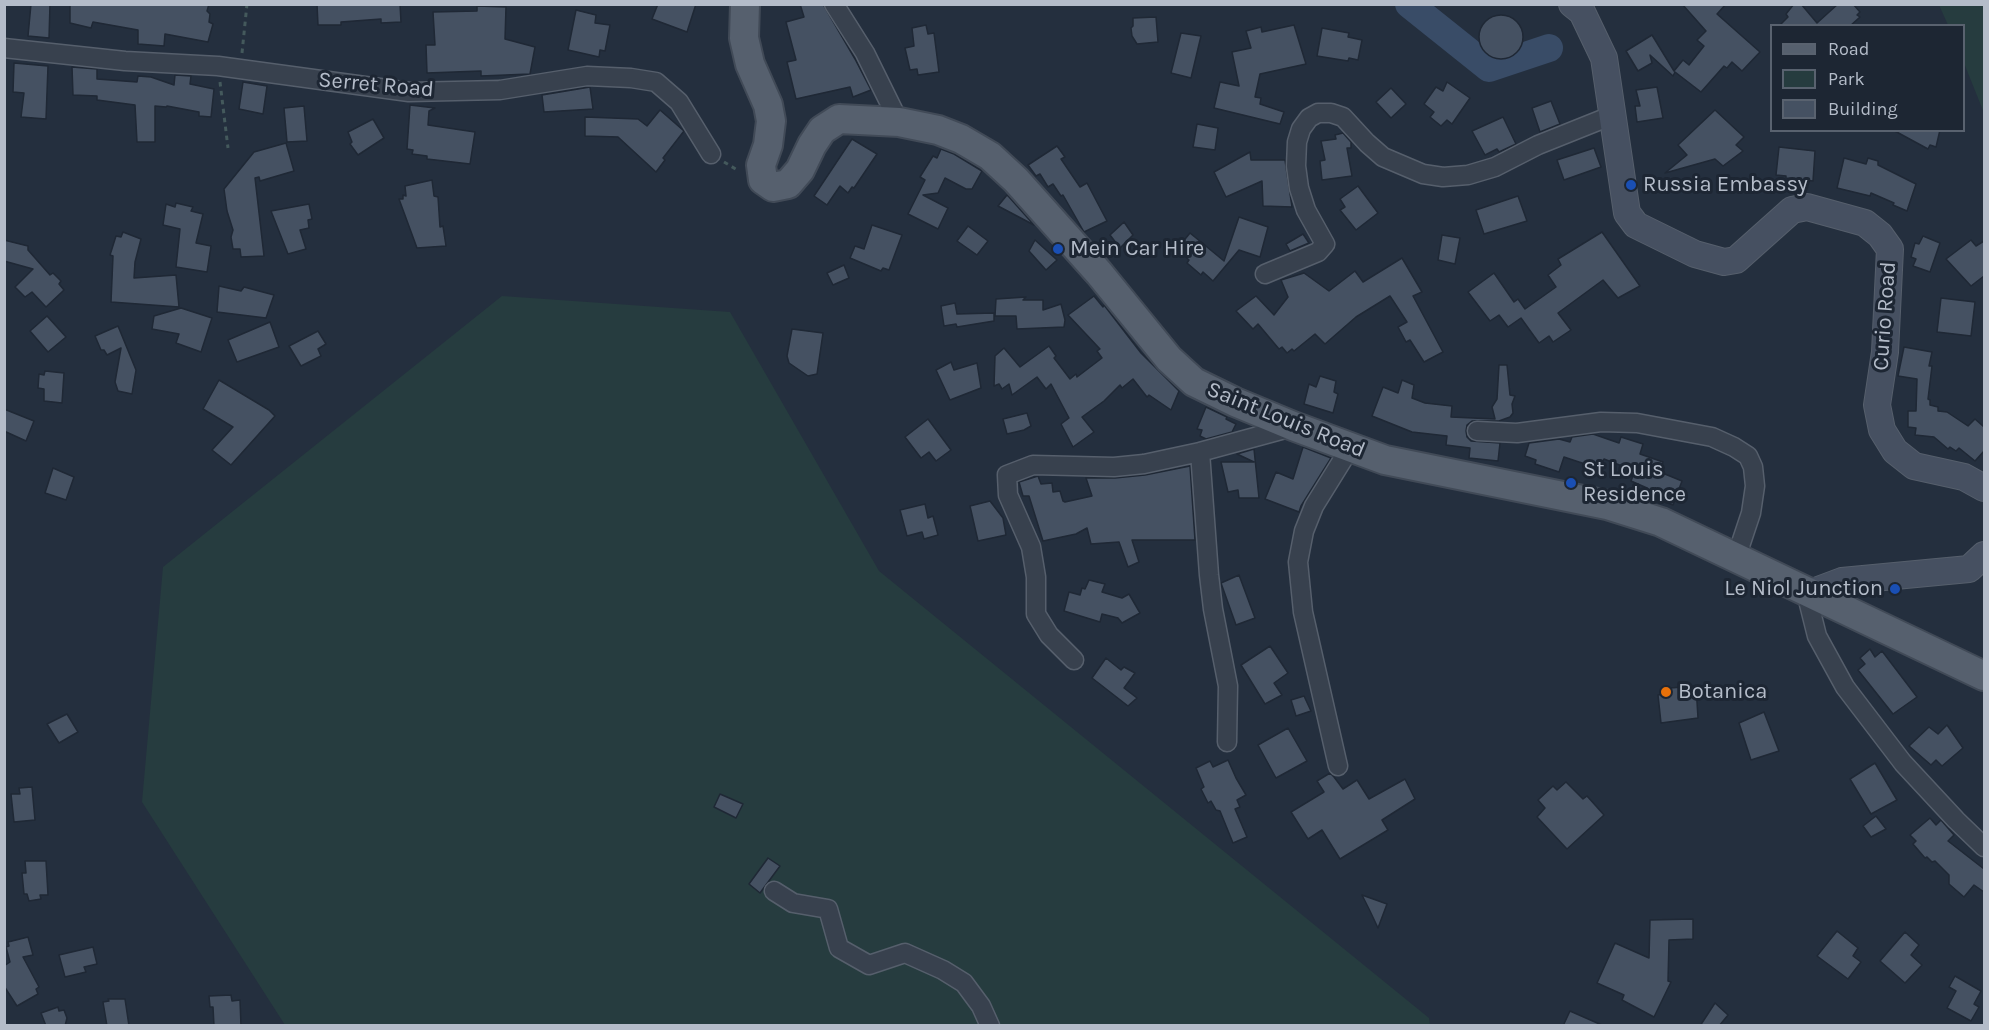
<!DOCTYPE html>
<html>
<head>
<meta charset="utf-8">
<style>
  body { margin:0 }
  #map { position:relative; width:1989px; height:1030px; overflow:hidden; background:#242f3e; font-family:Karla,sans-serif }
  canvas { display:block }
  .frame { position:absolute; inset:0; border:6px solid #b4bcc9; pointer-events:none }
  .legend { position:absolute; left:1770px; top:24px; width:195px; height:108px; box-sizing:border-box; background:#1d2633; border:2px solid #59626f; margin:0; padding:8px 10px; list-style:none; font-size:18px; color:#b4bcc9 }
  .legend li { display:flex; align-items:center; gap:12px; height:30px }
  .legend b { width:30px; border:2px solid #59626f }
</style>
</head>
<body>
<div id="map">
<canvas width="1989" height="1030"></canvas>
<div class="frame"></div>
<ul class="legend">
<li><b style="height:8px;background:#56606e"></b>Road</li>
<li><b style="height:16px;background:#263c3f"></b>Park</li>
<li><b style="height:16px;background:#455162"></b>Building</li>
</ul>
</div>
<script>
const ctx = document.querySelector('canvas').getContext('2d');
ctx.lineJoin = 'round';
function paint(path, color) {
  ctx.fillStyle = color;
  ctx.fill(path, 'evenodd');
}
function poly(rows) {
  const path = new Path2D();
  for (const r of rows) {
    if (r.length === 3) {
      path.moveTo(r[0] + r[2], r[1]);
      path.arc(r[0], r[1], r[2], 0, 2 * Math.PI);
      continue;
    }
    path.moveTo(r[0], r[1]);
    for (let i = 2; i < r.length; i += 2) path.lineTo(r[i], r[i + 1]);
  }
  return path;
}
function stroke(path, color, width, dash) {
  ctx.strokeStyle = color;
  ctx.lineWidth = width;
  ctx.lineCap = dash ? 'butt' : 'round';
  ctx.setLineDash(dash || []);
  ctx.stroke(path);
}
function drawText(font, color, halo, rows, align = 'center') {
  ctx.font = font + ' Karla,sans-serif';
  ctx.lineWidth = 6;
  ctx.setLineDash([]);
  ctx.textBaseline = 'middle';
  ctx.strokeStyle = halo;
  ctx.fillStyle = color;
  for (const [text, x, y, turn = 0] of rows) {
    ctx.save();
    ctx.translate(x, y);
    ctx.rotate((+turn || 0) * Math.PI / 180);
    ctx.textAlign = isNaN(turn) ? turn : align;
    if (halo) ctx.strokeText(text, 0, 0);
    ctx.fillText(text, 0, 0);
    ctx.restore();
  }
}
const green = poly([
  [1939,5,1984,5,1984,113,1964,63,1964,26,1948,25],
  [502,296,730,312,879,571,1429,1018,1430,1025,285,1025,142,802,163,567]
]);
const river = poly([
  [1409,4,1489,68,1549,48]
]);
const building = poly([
  [31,4,50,4,49,38,28,36,31,4],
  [70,4,209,4,207,11,210,14,209,22,213,24,208,42,165,34,164,46,138,44,138,30,93,22,91,28,70,23,70,4],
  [317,4,400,4,401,22,381,23,381,19,341,22,341,25,318,25,317,4],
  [658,4,696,4,687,32,652,19,658,4],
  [800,4,823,4,855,59,871,90,853,97,850,87,796,99,787,62,796,60,786,22,804,17,800,4],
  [1682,4,1726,4,1717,14,1760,52,1742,71,1732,62,1727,68,1724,66,1701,92,1675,72,1673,76,1650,55,1652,63,1638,71,1626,51,1652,35,1674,71,1683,60,1689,65,1704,46,1697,40,1706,31,1682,4],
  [1794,4,1801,4,1817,23,1838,4,1853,4,1860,12,1857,15,1860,17,1850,26,1779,26,1788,17,1786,14,1794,4],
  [477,6,506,7,505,39,535,47,530,74,481,76,481,71,427,73,426,45,435,45,433,12,477,11,477,6],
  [576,10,596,15,595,23,610,25,605,51,600,50,599,57,568,50,576,10],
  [1501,37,22],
  [1156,17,1158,42,1137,44,1132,36,1131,28,1133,26,1133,18,1156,17],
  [926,25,928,34,934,33,939,72,918,75,917,69,910,70,905,48,914,46,912,28,926,25],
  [1294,25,1306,64,1260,74,1255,97,1261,98,1260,104,1284,112,1280,124,1214,108,1220,82,1239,86,1232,52,1251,48,1246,31,1261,27,1262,32,1294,25],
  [1322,28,1349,33,1348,37,1362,40,1358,60,1349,58,1348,61,1317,56,1322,28],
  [1181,33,1201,36,1191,78,1171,73,1181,33],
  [14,63,48,66,46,119,21,117,24,93,13,92,14,63],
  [72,67,97,69,97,79,137,82,138,76,151,77,174,85,175,75,191,76,190,84,214,89,211,117,199,116,199,112,167,106,166,107,155,106,155,142,137,142,135,105,97,100,97,96,73,95,72,67],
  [243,82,267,86,263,114,239,109,243,82],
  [1447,82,1470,98,1452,124,1447,120,1441,126,1430,117,1434,112,1424,104,1436,87,1443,91,1447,82],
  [590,87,593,109,544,112,542,95,590,87],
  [1657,87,1663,118,1637,122,1635,106,1640,106,1636,90,1657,87],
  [1391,88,1406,104,1391,118,1376,102,1391,88],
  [1551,101,1560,124,1540,132,1532,108,1551,101],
  [410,105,435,108,429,111,428,125,475,132,470,164,427,159,427,156,412,154,413,150,407,149,410,105],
  [304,106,307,141,287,142,284,108,304,106],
  [660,110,684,131,663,158,665,160,656,172,618,137,585,136,585,117,638,119,647,126,660,110],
  [1715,110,1744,137,1736,145,1743,151,1723,166,1715,159,1665,173,1687,155,1678,145,1715,110],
  [1503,117,1516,144,1499,152,1497,149,1485,155,1472,131,1503,117],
  [373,119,384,138,358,155,350,144,352,142,348,132,373,119],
  [1197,124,1218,128,1215,150,1193,147,1197,124],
  [1893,130,1940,130,1936,147,1930,145,1928,149,1893,130],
  [1343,133,1351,142,1351,148,1347,148,1352,176,1322,180,1320,161,1325,160,1321,141,1336,139,1335,135,1343,133],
  [852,139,877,154,854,188,852,187,848,193,840,186,827,205,814,196,852,139],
  [286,143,294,171,260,181,259,177,255,178,264,256,241,257,240,249,233,249,231,237,233,230,227,211,224,189,254,152,286,143],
  [1057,146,1065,157,1061,159,1080,187,1087,183,1107,221,1084,232,1063,195,1061,196,1053,184,1048,187,1040,174,1036,176,1028,165,1057,146],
  [1779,147,1815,151,1813,181,1786,178,1786,176,1776,175,1779,147],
  [1594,148,1601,167,1564,180,1557,160,1594,148],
  [941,149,954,154,982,171,972,189,966,189,945,178,938,193,923,195,948,208,938,229,908,214,925,180,920,177,933,156,937,158,941,149],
  [1250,152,1251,160,1285,160,1292,207,1263,206,1262,181,1226,197,1214,172,1250,152],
  [1844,158,1866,164,1868,158,1878,161,1878,165,1916,184,1907,211,1893,205,1894,203,1871,193,1870,196,1837,188,1844,158],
  [432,180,434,196,438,197,440,227,443,226,446,246,417,248,399,199,403,199,403,195,406,196,405,186,432,180],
  [1358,186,1378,213,1356,230,1340,210,1345,207,1340,199,1358,186],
  [1007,195,1009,197,1034,225,998,206,1007,195],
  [1518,196,1527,221,1484,234,1476,210,1518,196],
  [176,203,193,207,191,211,203,214,196,243,211,246,207,272,176,267,180,229,163,225,166,204,175,207,176,203],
  [309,204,312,219,308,220,309,228,300,230,306,249,288,254,271,211,309,204],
  [1239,217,1268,227,1260,257,1239,250,1213,281,1203,272,1201,275,1187,263,1189,260,1177,249,1190,233,1224,261,1239,217],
  [1124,222,1133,235,1120,248,1110,235,1124,222],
  [872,225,902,235,889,270,883,268,881,271,850,258,855,246,864,249,872,225],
  [968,226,988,241,977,255,957,241,968,226],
  [123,232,141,239,135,262,134,278,176,275,179,307,111,302,113,256,110,255,116,236,121,237,123,232],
  [1602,232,1640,286,1618,298,1603,280,1558,313,1571,330,1553,342,1549,336,1539,343,1521,318,1508,327,1499,315,1490,321,1468,292,1494,273,1514,302,1518,299,1525,309,1556,287,1548,275,1561,265,1558,259,1602,232],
  [1303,234,1309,243,1290,251,1286,244,1303,234],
  [1442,235,1460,238,1455,264,1438,260,1442,235],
  [1923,236,1940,243,1930,272,1913,266,1916,259,1911,257,1915,243,1919,244,1923,236],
  [4,240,28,246,28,250,50,275,53,273,61,281,59,284,64,290,46,307,32,292,25,297,15,287,33,269,4,261,4,240],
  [1035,240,1057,260,1046,270,1029,251,1035,240],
  [1971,240,1976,246,1984,241,1984,276,1971,286,1946,259,1971,240],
  [1402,258,1422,292,1413,296,1443,352,1424,362,1410,340,1406,342,1398,327,1407,322,1390,296,1356,317,1325,344,1315,334,1294,351,1292,349,1287,353,1282,347,1279,349,1258,324,1253,329,1236,311,1256,296,1274,315,1288,297,1281,280,1304,273,1329,291,1355,271,1363,282,1402,258],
  [844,265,849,278,833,285,827,273,844,265],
  [219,286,241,291,244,287,274,295,266,318,217,312,219,286],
  [1094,296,1103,307,1104,305,1141,353,1179,391,1171,410,1149,395,1147,397,1133,379,1122,388,1120,385,1104,401,1082,417,1094,432,1073,447,1061,424,1069,418,1051,384,1046,389,1037,377,1012,395,1009,384,1002,389,999,384,994,386,995,356,1004,348,1020,367,1049,346,1056,356,1054,358,1070,379,1076,374,1077,377,1102,358,1097,351,1100,349,1068,315,1094,296],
  [1026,297,1023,300,1043,300,1043,310,1061,304,1065,320,1064,327,1017,329,1016,316,995,316,996,299,1026,297],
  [1941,298,1975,302,1971,336,1937,332,1941,298],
  [955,303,957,314,994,313,994,321,957,327,956,324,944,326,941,306,955,303],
  [181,308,212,318,201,352,176,343,179,334,152,329,154,316,181,308],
  [47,316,66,337,48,352,30,331,47,316],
  [270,322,279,347,237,362,228,340,270,322],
  [118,326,136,370,132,394,118,391,115,382,121,348,107,355,104,350,101,350,95,336,118,326],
  [792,329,823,333,817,374,808,376,789,363,787,356,792,329],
  [318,331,326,344,318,349,321,356,301,366,289,346,318,331],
  [1904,347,1932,352,1929,366,1932,366,1928,399,1930,400,1930,405,1938,407,1938,411,1947,412,1968,426,1975,419,1984,427,1984,451,1975,461,1959,448,1956,451,1950,447,1948,449,1934,437,1915,435,1916,428,1908,427,1908,411,1916,411,1917,379,1898,376,1904,347],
  [951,362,954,370,977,363,981,388,950,400,936,370,951,362],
  [1499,365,1507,365,1510,395,1515,396,1512,404,1513,413,1510,417,1499,421,1472,421,1467,425,1466,431,1467,437,1471,441,1500,443,1498,461,1469,458,1470,448,1446,445,1447,436,1412,432,1372,416,1383,387,1398,393,1402,380,1414,385,1412,398,1425,403,1452,406,1451,417,1495,419,1492,407,1497,399,1499,365],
  [45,371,64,373,62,403,44,401,44,389,38,388,39,374,44,375,45,371],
  [1320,376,1336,381,1334,392,1338,394,1333,413,1304,404,1309,384,1316,387,1320,376],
  [219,380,269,410,275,416,231,465,212,450,233,427,203,409,219,380],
  [1206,407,1227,417,1226,419,1236,424,1232,432,1206,439,1200,436,1202,430,1197,429,1206,407],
  [4,409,34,421,26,441,4,431,4,409],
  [1027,413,1031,426,1024,430,1007,434,1003,419,1027,413],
  [928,419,951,450,936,461,929,452,921,458,905,437,928,419],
  [1593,434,1619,443,1621,437,1643,444,1640,454,1663,462,1660,472,1682,481,1673,505,1645,495,1647,488,1631,481,1635,471,1604,459,1600,469,1564,457,1559,472,1535,464,1536,460,1525,456,1529,443,1559,439,1570,442,1572,437,1593,434],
  [1303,447,1331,458,1301,506,1299,512,1265,499,1276,472,1293,479,1303,447],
  [1254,449,1259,498,1239,498,1238,490,1228,492,1221,462,1254,462,1237,454,1254,449],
  [1190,466,1195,540,1132,540,1139,562,1128,567,1119,542,1091,544,1087,528,1076,534,1043,541,1029,496,1023,496,1019,482,1038,476,1041,484,1052,483,1053,492,1060,491,1063,501,1065,502,1092,496,1086,478,1115,478,1145,475,1190,466],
  [53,468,74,477,66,500,45,493,53,468],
  [990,501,1003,518,1006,535,978,541,970,506,990,501],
  [925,504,928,518,933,516,938,535,924,539,922,532,907,536,900,510,925,504],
  [1239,575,1255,618,1236,625,1221,583,1239,575],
  [1089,580,1105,584,1102,592,1122,598,1129,594,1140,613,1122,623,1118,618,1102,614,1100,622,1064,611,1069,592,1080,595,1082,588,1085,589,1089,580],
  [1270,646,1288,673,1274,683,1282,695,1265,704,1241,665,1270,646],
  [1870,649,1875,657,1882,651,1917,697,1893,714,1858,670,1865,664,1860,658,1870,649],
  [1106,658,1121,670,1124,667,1135,673,1124,688,1137,698,1128,706,1092,678,1106,658],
  [1696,686,1698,718,1661,723,1658,695,1670,693,1670,688,1696,686],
  [1304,696,1311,711,1296,716,1291,700,1304,696],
  [1764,712,1779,751,1751,760,1739,723,1764,712],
  [67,714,78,732,59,743,47,724,67,714],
  [1947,725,1963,748,1942,766,1936,760,1931,765,1909,746,1929,727,1938,734,1947,725],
  [1288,728,1307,761,1276,778,1258,745,1288,728],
  [1228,760,1236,778,1246,795,1237,800,1240,807,1235,809,1247,837,1233,843,1220,811,1216,810,1211,801,1208,803,1201,789,1204,787,1196,768,1210,761,1213,767,1228,760],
  [1875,763,1897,800,1871,814,1850,779,1875,763],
  [1330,773,1334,777,1343,789,1357,780,1369,799,1405,779,1415,799,1382,820,1388,830,1340,859,1322,830,1308,839,1291,812,1324,792,1317,781,1330,773],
  [1566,782,1583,799,1587,796,1604,815,1567,849,1537,817,1545,808,1538,800,1553,786,1557,790,1566,782],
  [32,787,35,820,14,822,11,794,20,794,19,788,32,787],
  [720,794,743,804,736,818,714,807,720,794],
  [1876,816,1886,829,1871,837,1863,826,1876,816],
  [1930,818,1936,825,1941,820,1954,835,1948,841,1984,869,1984,892,1974,885,1964,897,1949,884,1949,875,1935,861,1932,862,1927,857,1925,858,1913,844,1916,841,1910,835,1930,818],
  [768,858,780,866,760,893,749,884,768,858],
  [25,861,46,861,48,895,40,895,41,899,29,901,27,894,24,894,22,873,26,873,25,861],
  [1362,895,1387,904,1378,928,1370,911,1362,895],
  [1693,919,1693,939,1669,940,1668,981,1671,982,1654,1017,1622,1000,1624,995,1597,983,1615,943,1649,958,1650,920,1693,919],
  [1837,931,1858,948,1853,956,1861,962,1848,979,1817,956,1837,931],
  [1905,932,1919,945,1911,955,1922,965,1905,983,1880,961,1905,932],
  [28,937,33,955,23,957,39,987,36,989,38,994,17,1006,4,986,4,966,10,962,6,947,9,946,8,942,28,937],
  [93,947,97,964,84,967,86,972,65,977,59,955,93,947],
  [1955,976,1981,991,1974,1004,1979,1007,1971,1021,1947,1008,1956,991,1949,987,1955,976],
  [231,995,232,1001,240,1000,241,1026,214,1026,213,1007,210,1007,209,996,231,995],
  [108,999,125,999,129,1026,107,1026,103,1002,109,1001,108,999],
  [1715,1003,1728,1015,1719,1026,1700,1026,1715,1003],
  [58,1007,59,1011,64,1010,67,1018,65,1026,46,1026,41,1013,58,1007],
  [1570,1011,1604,1026,1563,1026,1570,1011]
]);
const path = poly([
  [242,53,247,4],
  [220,82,228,148],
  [724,162,739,171]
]);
const street = poly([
  [834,4,865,53,899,122],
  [4,48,125,61,218,66,409,92,500,90,587,76,631,78,656,82,679,102,711,154],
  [1265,274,1318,252,1325,244,1306,210,1299,188,1296,166,1297,142,1301,129,1309,118,1318,113,1331,113,1343,117,1367,143,1383,157,1423,174,1443,177,1468,175,1495,167,1538,145,1613,115],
  [1477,431,1517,433,1601,422,1637,423,1712,437,1734,447,1748,456,1753,467,1755,486,1751,513,1736,558],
  [1200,452,1209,575,1213,609,1228,686,1227,742],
  [1810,593,1809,604,1817,636,1845,687,1903,763,1956,820,1984,847],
  [1074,660,1049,635,1036,614,1036,577,1031,547,1008,495,1007,475,1033,465,1114,467,1144,464,1200,452,1292,427],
  [1338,766,1303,612,1298,562,1304,531,1314,506,1350,448],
  [774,891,793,903,828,909,839,948,869,965,905,953,943,970,964,983,981,1006,990,1026]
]);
const secondary = poly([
  [1572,4,1582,12,1604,58,1627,213,1636,225,1695,254,1724,262,1736,260,1792,210,1807,207,1865,223,1880,235,1890,249,1885,352,1877,405,1882,430,1895,451,1914,466,1964,477,1984,488],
  [1810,593,1842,581,1969,569,1984,555]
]);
const primary = poly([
  [745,4,744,38,750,64,768,105,771,121,768,145,761,165,763,180,773,187,788,184,800,170,812,145,822,130,839,119,899,122,938,130,961,139,990,156,1016,180,1099,273,1169,359,1194,382,1235,402,1293,426,1385,460,1607,505,1661,522,1984,676]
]);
const markers = [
  [1631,185,6,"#1a4fb4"],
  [1058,249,6,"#1a4fb4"],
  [1571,483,6,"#1a4fb4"],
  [1895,589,6,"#1a4fb4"],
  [1666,692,6,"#e8710a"]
];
const streetNames = [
  ["Serret Road",376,85,5],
  ["Curio Road",1885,316,-86],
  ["Saint Louis Road",1286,420,22]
];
const poiNames = [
  ["Russia Embassy",1643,185],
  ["Mein Car Hire",1070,249],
  ["St Louis",1583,470],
  ["Residence",1583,495],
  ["Le Niol Junction",1883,589,"right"],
  ["Botanica",1678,692]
];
paint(green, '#263c3f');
stroke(river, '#394c67', 28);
paint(building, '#455162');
stroke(building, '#1f2835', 1.5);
stroke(street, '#565f6c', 21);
stroke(secondary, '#565f6c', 28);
stroke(primary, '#414a57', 32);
stroke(path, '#44595c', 3, [4.5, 4.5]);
stroke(street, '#38414e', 18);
stroke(secondary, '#465061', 26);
stroke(primary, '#56606e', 28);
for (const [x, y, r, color] of markers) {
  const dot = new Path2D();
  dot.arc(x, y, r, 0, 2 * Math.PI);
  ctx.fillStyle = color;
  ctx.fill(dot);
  stroke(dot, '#1d2633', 2);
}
drawText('22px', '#b4bcc9', '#1d2633', streetNames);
drawText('22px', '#b4bcc9', '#1d2633', poiNames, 'left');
</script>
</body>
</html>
